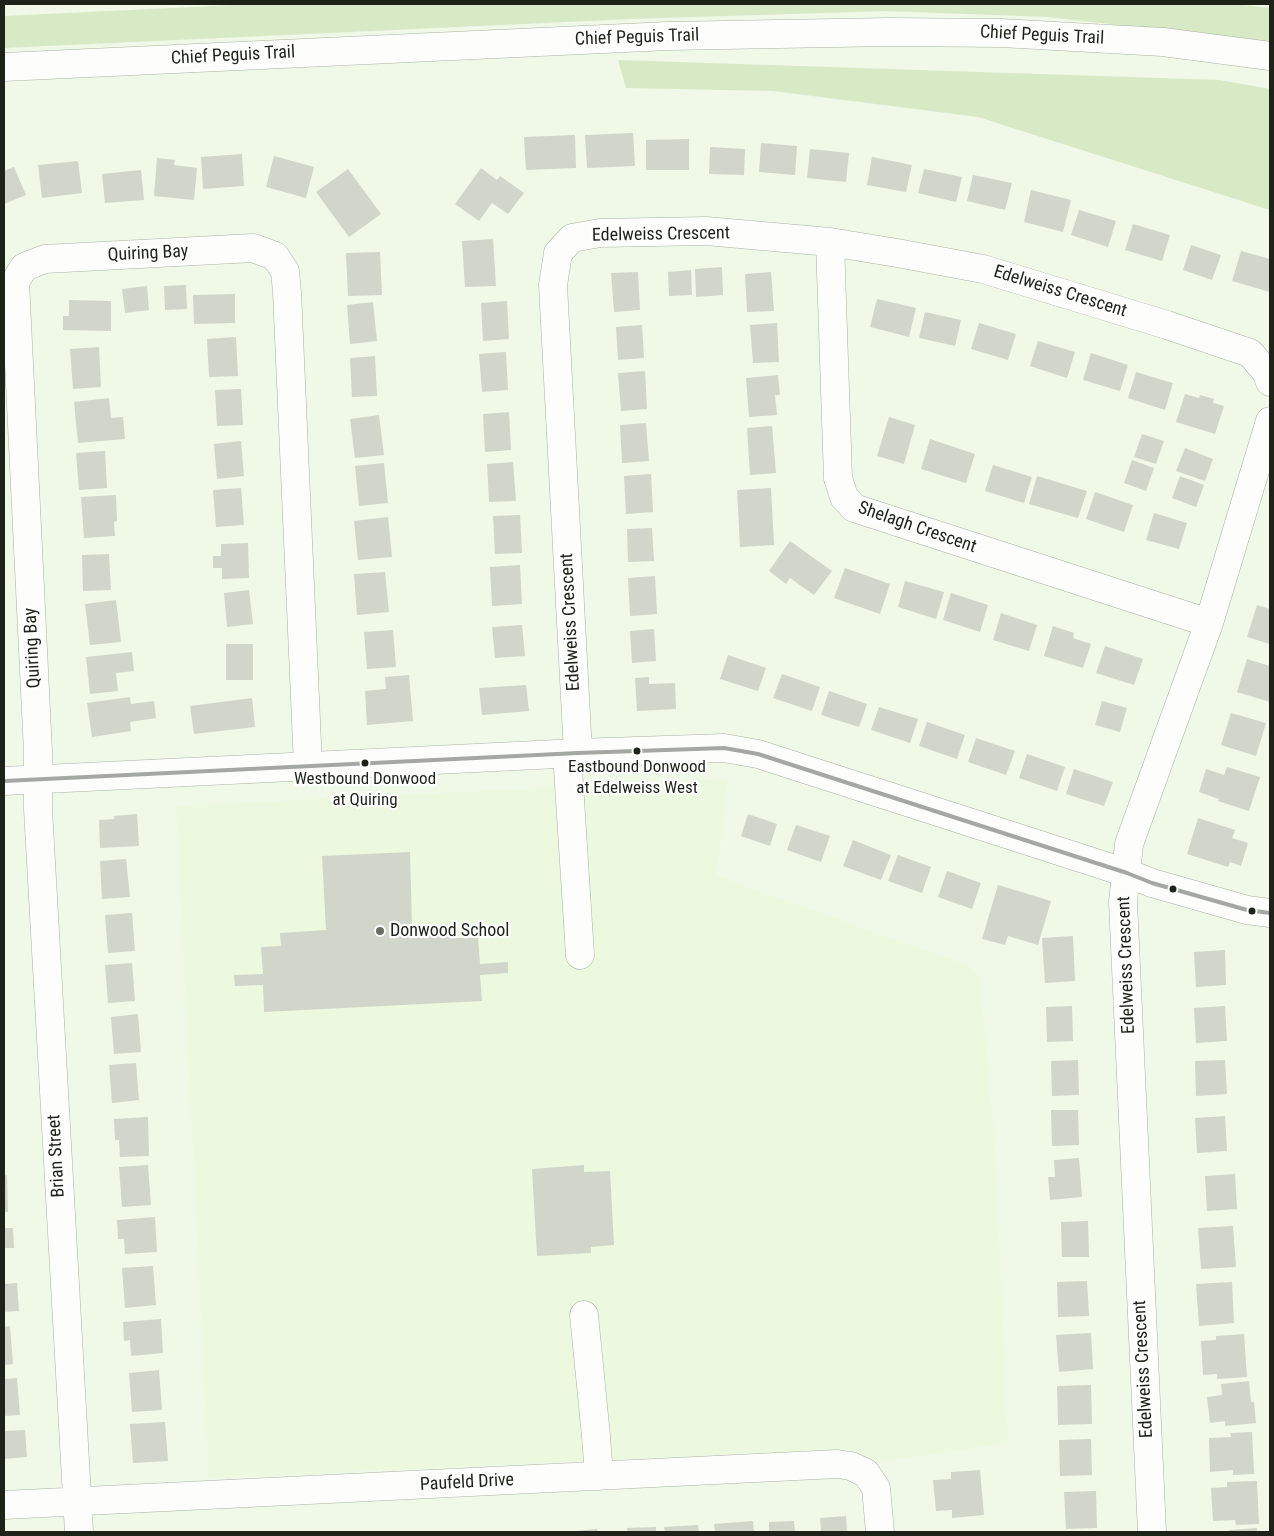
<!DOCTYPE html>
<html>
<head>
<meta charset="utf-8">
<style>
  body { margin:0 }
  #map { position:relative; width:1274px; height:1536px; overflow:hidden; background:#f0f8e8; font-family:"Roboto Condensed",sans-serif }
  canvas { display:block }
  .frame { position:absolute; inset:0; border:5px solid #1e2319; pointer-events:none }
</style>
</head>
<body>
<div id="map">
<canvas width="1274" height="1536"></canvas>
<div class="frame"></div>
</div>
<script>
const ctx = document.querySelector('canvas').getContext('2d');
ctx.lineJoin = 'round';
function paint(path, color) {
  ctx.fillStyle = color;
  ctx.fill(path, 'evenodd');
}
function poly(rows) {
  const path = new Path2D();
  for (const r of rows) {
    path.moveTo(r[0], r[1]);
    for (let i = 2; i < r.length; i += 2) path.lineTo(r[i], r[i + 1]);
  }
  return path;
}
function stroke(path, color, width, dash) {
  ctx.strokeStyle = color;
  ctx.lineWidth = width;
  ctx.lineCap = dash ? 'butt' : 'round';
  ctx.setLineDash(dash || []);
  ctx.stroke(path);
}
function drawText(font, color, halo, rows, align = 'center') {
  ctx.font = font + ' "Roboto Condensed",sans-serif';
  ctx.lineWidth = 4.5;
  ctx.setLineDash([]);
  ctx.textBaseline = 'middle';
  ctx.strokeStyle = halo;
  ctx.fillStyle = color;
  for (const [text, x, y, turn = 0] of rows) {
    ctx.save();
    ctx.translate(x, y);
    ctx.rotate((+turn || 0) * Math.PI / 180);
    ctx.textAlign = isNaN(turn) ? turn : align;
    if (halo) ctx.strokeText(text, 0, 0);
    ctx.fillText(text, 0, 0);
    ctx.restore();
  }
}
const built = poly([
  [728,779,717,876,969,966,980,976,995,1149,1008,1443,876,1462,863,1454,846,1449,209,1478,176,806]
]);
const green = poly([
  [255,4,1234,4,1270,8,1270,42,1047,17,886,11,632,19,4,48,4,16],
  [618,60,1220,80,1270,89,1270,210,978,117,773,91,626,88]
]);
const building = poly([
  [633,133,635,166,587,168,585,135],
  [575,135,576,168,526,170,524,137],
  [689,139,689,170,646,170,646,140],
  [761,143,797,146,795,175,759,172],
  [710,147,745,149,744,175,709,174],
  [810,149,849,153,846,182,807,178],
  [242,154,244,186,203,189,201,157],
  [274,156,314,167,306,198,266,187],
  [872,157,912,165,906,192,867,185],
  [157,158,175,160,174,165,197,168,194,200,154,196],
  [78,161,82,193,42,198,38,165],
  [14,167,26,195,4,204,4,171],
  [481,168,497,180,500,176,524,193,508,214,492,203,479,221,455,204],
  [348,169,381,214,349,237,316,192],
  [924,169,962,177,956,202,918,193],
  [141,170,144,200,105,203,102,174],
  [973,175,1012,183,1005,210,967,201],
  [1031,190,1071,200,1063,232,1024,222],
  [1079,210,1116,221,1108,247,1071,235],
  [1133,224,1170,235,1162,261,1125,250],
  [493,239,496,286,465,287,462,241],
  [1191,245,1221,255,1212,280,1183,270],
  [1241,251,1270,259,1270,292,1232,281],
  [380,252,382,295,348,296,346,253],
  [722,267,723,295,696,297,695,269],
  [691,270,692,295,669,296,668,272],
  [638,272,640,310,614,312,611,273],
  [771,272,774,311,747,312,745,274],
  [186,285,187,309,165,310,164,286],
  [147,286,149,310,125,313,122,289],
  [235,294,235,323,194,324,193,295],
  [877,299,916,308,909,337,870,327],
  [69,300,111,301,111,331,63,330,63,316,69,316],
  [507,301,509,339,483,341,481,303],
  [373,302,377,341,350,344,347,305],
  [925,312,961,320,955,346,919,338],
  [777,323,779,362,753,363,750,325],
  [979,323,1016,334,1008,360,971,349],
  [642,325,644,358,618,360,616,327],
  [236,337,238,376,209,377,207,339],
  [1038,341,1075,352,1067,378,1030,366],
  [99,347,101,387,73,389,70,349],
  [506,352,508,390,482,392,479,354],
  [1091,353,1128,365,1120,391,1083,380],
  [375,356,377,396,352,397,350,358],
  [645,371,647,409,621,411,618,373],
  [1136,372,1173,383,1165,410,1128,398],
  [778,375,780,395,775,395,777,415,749,417,746,378],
  [241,389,243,425,217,426,215,390],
  [1185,394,1199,398,1200,395,1214,399,1213,403,1224,406,1215,434,1176,422],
  [109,398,111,418,123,417,125,439,78,443,74,402],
  [509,412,511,450,485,452,483,414],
  [379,415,384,455,355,458,350,419],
  [889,417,915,425,904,464,877,456],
  [646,423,649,461,622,463,620,425],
  [772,426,776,473,750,475,747,428],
  [1142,434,1164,441,1156,464,1134,457],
  [930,439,975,454,966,483,921,469],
  [241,441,244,476,217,479,214,444],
  [1185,448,1213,459,1205,481,1176,471],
  [105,451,107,488,79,490,76,453],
  [1132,460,1154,468,1146,491,1124,483],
  [513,462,516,501,489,502,487,464],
  [384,463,388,503,359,506,355,466],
  [993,465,1032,477,1024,503,985,491],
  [651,474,653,512,626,514,624,476],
  [1037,476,1087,491,1078,518,1029,504],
  [1180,476,1204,485,1196,507,1172,498],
  [241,488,244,525,216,527,213,490],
  [771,488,774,545,740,547,737,490],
  [1095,492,1133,505,1124,532,1086,519],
  [116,495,117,521,114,522,115,536,84,538,81,497],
  [1154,513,1187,523,1179,549,1146,540],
  [520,515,522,553,495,554,493,516],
  [388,517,392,557,358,560,354,521],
  [652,528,654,561,628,562,627,529],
  [790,541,832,571,814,595,790,578,786,584,769,571],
  [248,543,249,578,222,579,222,568,213,568,213,556,221,556,221,544],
  [109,554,111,590,83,591,82,555],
  [520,565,522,604,492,606,490,567],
  [845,568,890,584,880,614,834,598],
  [385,572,389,612,357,615,354,574],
  [655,576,657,614,630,616,628,578],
  [905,581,944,592,936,619,898,607],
  [249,590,253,624,227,627,224,593],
  [951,593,988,605,980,632,943,620],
  [116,600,121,642,90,645,85,604],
  [1257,605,1270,609,1270,644,1247,637],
  [1001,613,1037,625,1029,651,993,640],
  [522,625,525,656,495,658,492,627],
  [1053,626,1074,633,1073,638,1091,644,1083,668,1044,656],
  [654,629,656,661,632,663,630,631],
  [393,630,396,667,367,669,364,632],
  [226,644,253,644,253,680,226,680],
  [1105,646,1143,659,1134,685,1096,673],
  [132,652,134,671,116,673,118,691,90,694,86,657],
  [728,655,766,668,758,691,720,679],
  [1247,659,1270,666,1270,702,1237,692],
  [782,674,820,687,812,711,773,698],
  [409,675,413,721,367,725,365,691,386,689,385,677],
  [649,677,649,684,675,683,676,709,637,711,635,678],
  [526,685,529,711,482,715,479,688],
  [829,691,867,704,859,727,821,715],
  [130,697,131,704,154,701,156,718,130,722,131,731,92,737,87,703],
  [252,698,255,727,194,734,190,706],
  [1102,701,1127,708,1120,732,1095,725],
  [879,707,918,719,910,743,871,730],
  [1231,713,1266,723,1256,756,1221,745],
  [927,722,965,735,957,759,919,746],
  [976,738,1015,751,1006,775,968,762],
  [1027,754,1065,767,1057,791,1019,778],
  [1227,767,1260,777,1249,811,1218,801,1219,799,1199,792,1206,769,1224,775],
  [1074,769,1113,782,1104,806,1066,794],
  [137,814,139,846,100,848,99,820,114,819,114,816],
  [748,814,777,824,770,846,741,836],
  [1198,818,1235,830,1232,838,1248,843,1241,866,1230,862,1228,867,1187,854],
  [796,825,830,836,821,862,787,850],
  [853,840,891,855,881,880,843,866],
  [410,852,412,926,457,924,457,938,478,938,480,964,508,962,508,973,480,975,482,1001,264,1012,263,985,235,986,234,975,263,974,261,947,281,946,280,933,326,930,322,856],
  [898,855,931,867,922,893,888,881],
  [126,859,130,897,102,899,100,861],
  [947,871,981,883,972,909,938,897],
  [998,885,1051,901,1038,945,1008,936,1005,945,982,939],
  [132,913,135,951,108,953,105,915],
  [1073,936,1075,981,1045,983,1042,938],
  [1225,950,1226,985,1196,987,1194,952],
  [132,963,135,1001,108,1003,105,965],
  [1072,1006,1073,1041,1047,1042,1046,1007],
  [1225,1006,1227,1041,1196,1043,1194,1008],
  [138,1014,141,1052,114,1054,111,1017],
  [1078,1060,1079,1095,1052,1096,1051,1061],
  [1225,1060,1227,1094,1196,1096,1195,1061],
  [136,1063,139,1100,112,1103,109,1065],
  [1051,1110,1078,1110,1079,1145,1052,1146],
  [1225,1116,1227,1151,1197,1153,1195,1118],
  [148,1117,149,1156,120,1157,119,1140,115,1140,114,1119],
  [1079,1158,1082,1197,1050,1200,1048,1177,1055,1177,1054,1160],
  [148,1165,151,1205,122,1207,119,1167],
  [584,1165,584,1172,610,1171,614,1245,591,1247,591,1253,537,1256,532,1169],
  [1235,1174,1237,1209,1207,1211,1205,1176],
  [7,1175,8,1212,4,1212,4,1176],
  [155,1217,157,1252,125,1254,124,1239,118,1239,117,1220],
  [1088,1221,1089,1257,1062,1257,1061,1222],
  [1233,1226,1236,1267,1201,1269,1198,1228],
  [4,1228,13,1228,14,1248,4,1248],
  [153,1266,156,1305,125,1308,122,1268],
  [1087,1281,1089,1316,1058,1317,1057,1282],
  [1232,1282,1234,1323,1199,1326,1196,1284],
  [17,1283,19,1311,4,1312,4,1284],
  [161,1319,163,1353,131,1356,130,1340,124,1341,123,1322],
  [10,1326,13,1364,4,1365,4,1327],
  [1091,1333,1093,1369,1059,1372,1056,1335],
  [1244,1334,1247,1377,1217,1379,1217,1374,1203,1375,1201,1341,1216,1340,1216,1336],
  [159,1370,162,1410,132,1412,129,1373],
  [17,1378,20,1415,4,1416,4,1379],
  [1249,1381,1251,1402,1254,1402,1256,1423,1225,1426,1225,1421,1210,1423,1207,1397,1222,1395,1221,1384],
  [1091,1385,1092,1424,1058,1425,1057,1386],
  [165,1422,168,1461,133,1463,130,1424],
  [25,1430,27,1457,4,1459,4,1431],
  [1252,1432,1254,1474,1233,1475,1233,1470,1210,1472,1209,1438,1231,1437,1230,1433],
  [1091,1439,1092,1475,1060,1476,1059,1440],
  [980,1470,984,1515,952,1518,952,1510,936,1511,933,1480,951,1479,951,1472],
  [1257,1481,1259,1524,1236,1525,1235,1520,1213,1521,1211,1488,1227,1487,1227,1482],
  [1096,1491,1097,1528,1066,1529,1064,1492],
  [846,1516,847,1532,821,1532,820,1518],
  [753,1521,754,1532,715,1532,714,1524],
  [794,1521,795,1532,769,1532,769,1522],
  [698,1525,699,1532,665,1532,664,1527],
  [656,1527,656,1532,627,1532,627,1528],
  [1257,1528,1257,1532,1229,1532,1229,1530],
  [597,1529,598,1532,575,1532,575,1531]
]);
const minor = poly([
  [830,242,838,478,844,497,854,508,1209,623],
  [567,753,580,955],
  [578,753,553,285,558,253,572,238,600,233,706,231,830,242,897,253,983,269,1167,325,1250,353,1267,373,1270,382],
  [4,781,578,753,724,748,758,754,1127,873,1152,883,1247,910,1270,913],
  [584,1315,596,1436,599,1476],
  [4,1505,837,1464,851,1466,866,1473,876,1488,880,1532],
  [79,1532,38,809,38,752,15,282,24,267,45,259,253,248,275,256,285,271,287,292,308,766],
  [1152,1532,1123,902,1129,844,1209,623,1270,421]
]);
const major = poly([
  [4,67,668,36,889,32,1001,33,1163,42,1270,56]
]);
const bus1 = poly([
  [4,781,578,753,724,748,758,754,1127,873,1152,883,1247,910,1270,913]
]);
const markers = [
  [637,751,4.5,"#1e2319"],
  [365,763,4.5,"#1e2319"],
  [1173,889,4.5,"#1e2319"],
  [1252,911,4.5,"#1e2319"],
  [380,931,5,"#686e61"]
];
const busNames = [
  ["Eastbound Donwood",637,768],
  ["at Edelweiss West",637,789],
  ["Westbound Donwood",365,780],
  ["at Quiring",365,801]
];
const streetNames = [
  ["Chief Peguis Trail",1042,36,3],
  ["Chief Peguis Trail",637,38,-2],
  ["Chief Peguis Trail",233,56,-3],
  ["Edelweiss Crescent",661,235,-1],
  ["Quiring Bay",148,254,-3],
  ["Edelweiss Crescent",1060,292,17],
  ["Shelagh Crescent",917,528,19],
  ["Edelweiss Crescent",571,622,-93],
  ["Quiring Bay",33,648,-93],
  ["Edelweiss Crescent",1127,965,-92],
  ["Brian Street",57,1156,-93],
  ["Edelweiss Crescent",1144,1369,-93],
  ["Paufeld Drive",467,1483,-3]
];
const poiNames = [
  ["Donwood School",390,931]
];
paint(built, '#ecf9de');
paint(green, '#d8e9c6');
paint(building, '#d1d6ca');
stroke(minor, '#aab0a4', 29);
stroke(major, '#aab0a4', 29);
stroke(minor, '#fdfefc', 28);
stroke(major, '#fdfefc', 28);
stroke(bus1, '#a5a7a3', 4);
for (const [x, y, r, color] of markers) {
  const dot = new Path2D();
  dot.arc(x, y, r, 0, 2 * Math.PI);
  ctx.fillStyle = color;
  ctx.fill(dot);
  stroke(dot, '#fff', 2);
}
drawText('17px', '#1e2319', '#fff', busNames);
drawText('18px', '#1e2319', '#fff', streetNames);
drawText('18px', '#1e2319', '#fff', poiNames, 'left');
</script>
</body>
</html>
